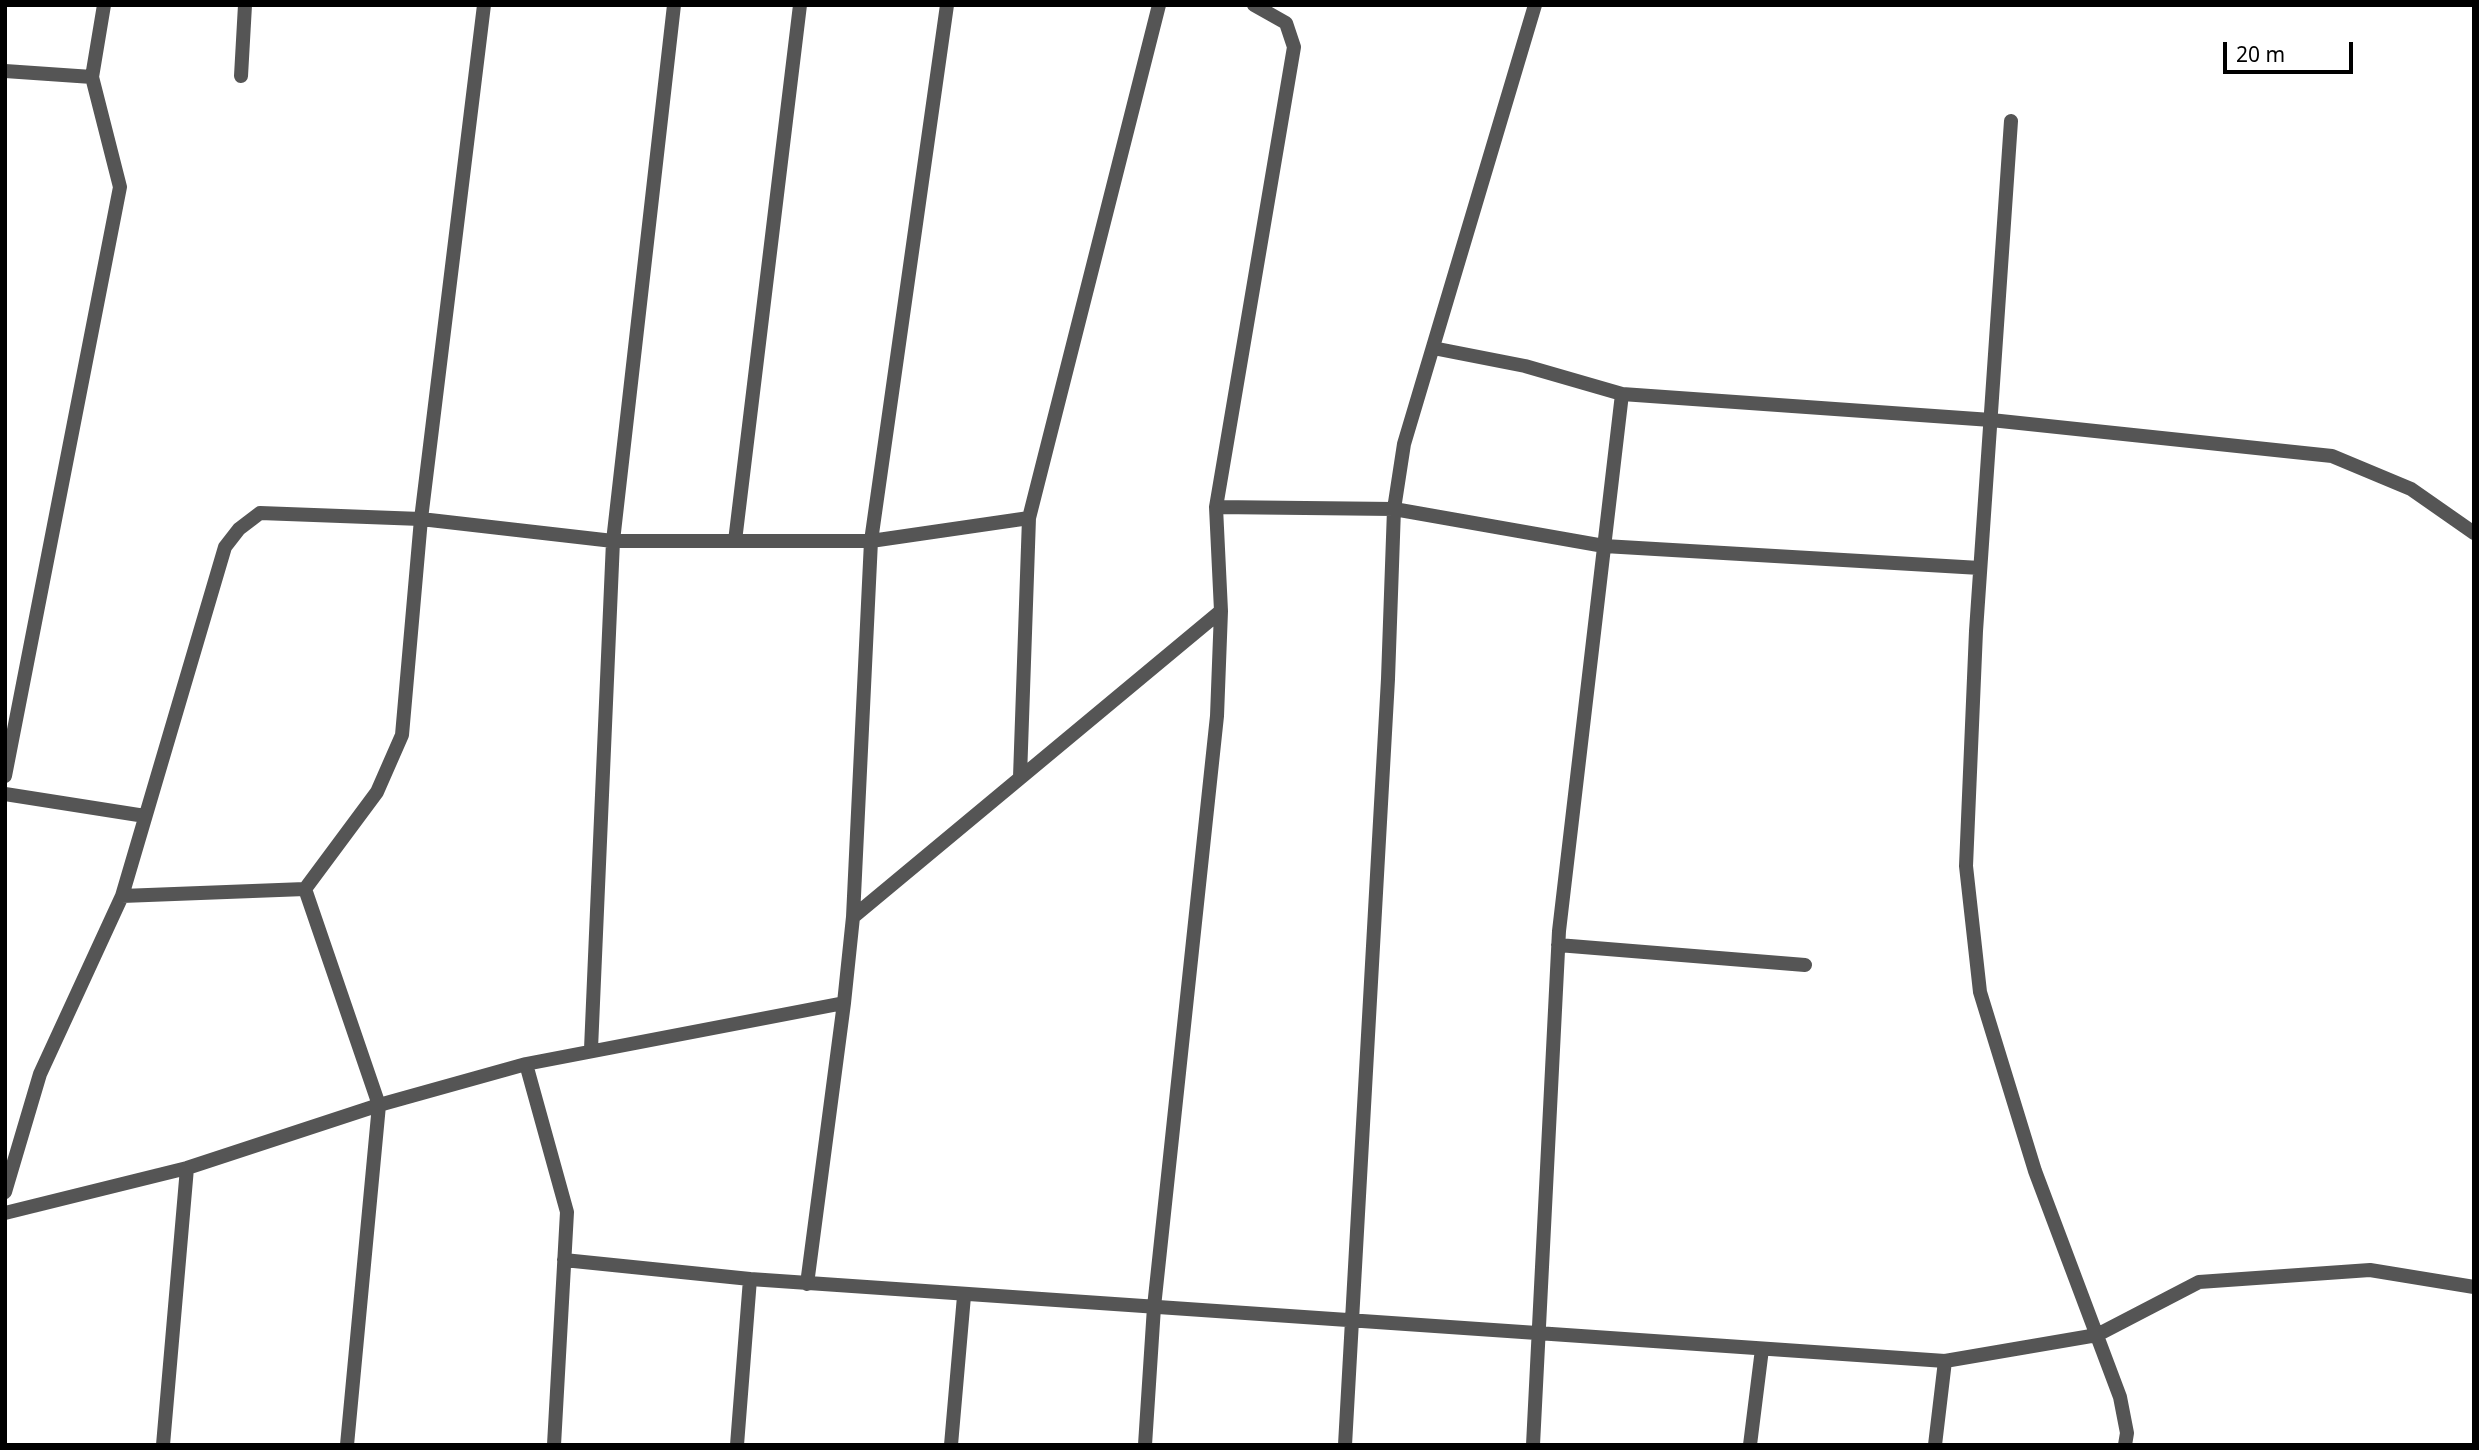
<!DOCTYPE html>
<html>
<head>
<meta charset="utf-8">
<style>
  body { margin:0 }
  #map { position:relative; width:2479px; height:1450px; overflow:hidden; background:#fff; font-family:"Noto Sans",sans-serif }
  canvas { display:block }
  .frame { position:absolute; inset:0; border:7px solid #000; pointer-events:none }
  .scale { position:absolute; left:2223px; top:42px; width:130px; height:32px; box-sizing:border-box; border:4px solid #000; border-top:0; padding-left:9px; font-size:21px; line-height:24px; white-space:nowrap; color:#000; -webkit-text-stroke:5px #fff; paint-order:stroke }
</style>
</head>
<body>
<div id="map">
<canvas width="2479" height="1450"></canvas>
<div class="frame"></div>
<div class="scale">20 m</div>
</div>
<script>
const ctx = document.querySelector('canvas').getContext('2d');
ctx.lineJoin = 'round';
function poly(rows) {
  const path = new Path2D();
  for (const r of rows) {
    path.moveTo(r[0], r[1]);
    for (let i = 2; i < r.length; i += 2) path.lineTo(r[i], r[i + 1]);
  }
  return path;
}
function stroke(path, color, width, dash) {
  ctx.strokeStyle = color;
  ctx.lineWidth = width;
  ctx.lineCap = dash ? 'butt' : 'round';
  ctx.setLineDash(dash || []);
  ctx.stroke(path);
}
const minor = poly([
  [5,71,92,77],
  [241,76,245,5],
  [2011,121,1976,631,1966,866,1980,992,2035,1171,2120,1397,2127,1433,2125,1445],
  [1433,348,1525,366,1622,394,1991,420,2332,456,2411,489,2474,533],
  [1216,507,1294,47,1286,23,1254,5],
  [735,541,800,5],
  [5,776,120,187,92,77,104,5],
  [1020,777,1029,518,1159,5],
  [5,794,145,816],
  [305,889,377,792,402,735,421,519,484,5],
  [122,896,305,889,379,1105,347,1445],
  [853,917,1221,611],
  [1558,945,1805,965],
  [591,1049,613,541,674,5],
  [526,1064,567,1212,554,1445],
  [5,1192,40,1074,122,896,225,547,239,529,260,513,421,519,613,541,871,541,1029,518],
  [5,1213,187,1168,379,1105,526,1064,844,1003,853,917,871,541,947,5],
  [564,1260,750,1279],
  [807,1284,844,1003],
  [163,1445,187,1168],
  [737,1445,750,1279,1945,1361,2097,1335,2199,1282,2370,1270,2474,1287],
  [951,1445,964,1296],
  [1145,1445,1154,1307,1217,716,1221,611,1216,507,1394,509,1604,546,1980,568],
  [1345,1445,1388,679,1394,509,1404,444,1535,5],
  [1533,1445,1559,931,1622,394],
  [1750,1445,1762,1349],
  [1935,1445,1945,1361]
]);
stroke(minor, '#555', 14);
</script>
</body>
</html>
